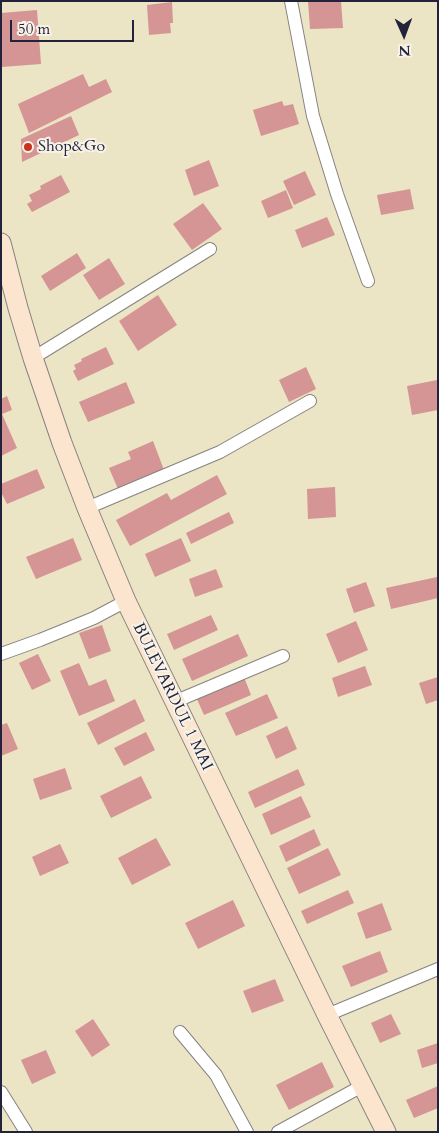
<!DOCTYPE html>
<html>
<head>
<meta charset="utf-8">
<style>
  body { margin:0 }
  #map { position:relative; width:439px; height:1133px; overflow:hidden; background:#ebe4c5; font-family:Cardo,serif }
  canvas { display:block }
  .frame { position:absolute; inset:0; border:2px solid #22223b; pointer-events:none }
  .north { position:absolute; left:379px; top:10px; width:50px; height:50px; -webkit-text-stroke:4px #f7f3e8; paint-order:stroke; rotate:178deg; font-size:14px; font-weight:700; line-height:20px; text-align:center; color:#22223b }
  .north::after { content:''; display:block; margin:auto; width:18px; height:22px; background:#22223b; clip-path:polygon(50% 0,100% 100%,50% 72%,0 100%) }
  .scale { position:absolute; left:10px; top:20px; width:124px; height:22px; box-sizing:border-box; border:2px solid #22223b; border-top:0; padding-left:6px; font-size:15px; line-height:18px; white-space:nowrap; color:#22223b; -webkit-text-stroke:4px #f7f3e8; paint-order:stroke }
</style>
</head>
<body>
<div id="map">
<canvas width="439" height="1133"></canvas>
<div class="frame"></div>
<div class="north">N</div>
<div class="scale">50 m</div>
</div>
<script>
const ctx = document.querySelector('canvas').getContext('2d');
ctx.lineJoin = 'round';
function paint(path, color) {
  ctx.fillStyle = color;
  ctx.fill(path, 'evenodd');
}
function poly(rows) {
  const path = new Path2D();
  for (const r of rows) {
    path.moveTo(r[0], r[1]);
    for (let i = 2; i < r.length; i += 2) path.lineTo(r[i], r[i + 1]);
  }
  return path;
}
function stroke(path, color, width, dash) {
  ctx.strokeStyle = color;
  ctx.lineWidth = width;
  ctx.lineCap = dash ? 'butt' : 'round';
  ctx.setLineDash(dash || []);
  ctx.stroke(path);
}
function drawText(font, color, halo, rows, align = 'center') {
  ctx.font = font + ' Cardo,serif';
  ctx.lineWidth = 4;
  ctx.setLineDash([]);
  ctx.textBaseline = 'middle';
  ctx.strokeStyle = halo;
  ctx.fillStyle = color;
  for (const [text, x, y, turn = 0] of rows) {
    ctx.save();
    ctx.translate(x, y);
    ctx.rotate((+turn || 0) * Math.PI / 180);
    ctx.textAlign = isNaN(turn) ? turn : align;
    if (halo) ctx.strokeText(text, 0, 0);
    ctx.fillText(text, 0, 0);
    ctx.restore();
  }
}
const building = poly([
  [308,1,341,1,343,28,310,29],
  [172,2,173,23,170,23,171,33,149,35,147,5],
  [37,10,41,64,2,67,1,53,1,13],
  [83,74,89,87,106,79,112,92,29,133,18,104],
  [282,101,284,106,293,104,299,124,261,136,253,110],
  [71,116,79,135,22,162,21,139],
  [209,160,219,186,194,196,185,170],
  [305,171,316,195,294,205,283,181],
  [61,175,70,192,32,212,27,204,32,201,29,195,41,189,40,186],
  [410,189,414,209,381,215,377,195],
  [286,190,293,208,268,218,261,201],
  [203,203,222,229,192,250,173,224],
  [327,217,335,235,302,248,295,230],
  [77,253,86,268,50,291,41,276],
  [109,258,125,284,99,300,83,275],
  [158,295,177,325,138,351,119,321],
  [106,347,114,364,78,381,73,371,76,369,74,365,82,361,81,359],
  [306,367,316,389,289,402,279,380],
  [437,380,438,410,412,415,407,386],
  [126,382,135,403,88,422,79,402],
  [7,396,12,410,2,414,17,448,1,456,1,399],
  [153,441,164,470,118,489,109,468,131,459,128,452],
  [37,469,45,488,7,504,1,492,1,484],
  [217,475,227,494,130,546,116,520,167,493,171,500],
  [335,487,336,517,308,519,307,489],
  [229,512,234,523,191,544,186,533],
  [73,538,82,560,36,579,26,557],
  [181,538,191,561,155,577,145,554],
  [216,569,223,587,195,597,189,579],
  [437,577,438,598,391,609,386,588],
  [366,582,375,606,354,613,346,589],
  [211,615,218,630,174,650,167,634],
  [356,621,368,650,338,663,326,634],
  [102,625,111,651,89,659,79,633],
  [238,634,248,656,192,681,182,659],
  [38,654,51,681,32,690,19,663],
  [79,663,89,686,106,679,115,701,79,716,60,671],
  [365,666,372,685,338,697,332,678],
  [244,677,251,695,204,715,196,697],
  [438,677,438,700,426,704,419,683],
  [267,694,278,718,236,736,225,713],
  [135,699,145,721,98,745,87,723],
  [7,723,18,749,1,756,1,725],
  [287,726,297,749,276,759,266,736],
  [146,732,155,750,124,766,114,748],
  [65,768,72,789,40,800,33,779],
  [298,769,305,785,255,808,248,792],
  [141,776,152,798,111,818,100,796],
  [301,796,311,817,271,835,262,814],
  [314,829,321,845,286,862,279,846],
  [156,838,171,865,132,885,118,858],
  [60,844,69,863,40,876,32,857],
  [328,848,341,875,299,894,287,868],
  [348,890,354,903,307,924,301,911],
  [233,900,245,926,198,949,185,923],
  [382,903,392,930,366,939,357,913],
  [380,951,388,972,351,987,342,966],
  [275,979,284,1001,252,1013,243,991],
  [391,1014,401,1034,380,1043,371,1023],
  [93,1019,110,1045,92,1057,75,1031],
  [438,1043,438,1063,422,1068,417,1050],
  [46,1050,56,1073,32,1084,21,1060],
  [322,1062,334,1087,289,1110,276,1085],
  [438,1086,438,1108,414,1118,406,1100]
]);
const minor = poly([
  [291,1,313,116,337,194,368,281],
  [33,358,210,249],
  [87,508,220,452,310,401],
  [1,654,40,640,94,618,126,601],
  [174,702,283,656],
  [327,1015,438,969],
  [180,1032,216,1075,247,1132],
  [1,1092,26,1132],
  [278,1132,362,1086]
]);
const secondary = poly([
  [1,243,18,308,33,358,62,443,87,508,126,601,327,1015,386,1132]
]);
const markers = [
  [28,147,5,"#c8321e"]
];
const poiNames = [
  ["Shop&Go",38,147]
];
const streetNames = [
  ["BULEVARDUL 1 MAI",172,697,64]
];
paint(building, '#d49594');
stroke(minor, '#868380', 14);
stroke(secondary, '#868380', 21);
stroke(minor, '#fff', 12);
stroke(secondary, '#fce5cf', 19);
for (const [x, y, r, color] of markers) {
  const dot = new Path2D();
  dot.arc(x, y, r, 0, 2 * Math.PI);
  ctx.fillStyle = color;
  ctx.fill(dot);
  stroke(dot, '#f7f3e8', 2);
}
drawText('16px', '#22223b', '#f7f3e8', poiNames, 'left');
drawText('16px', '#22223b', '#f7f3e8', streetNames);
</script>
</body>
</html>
